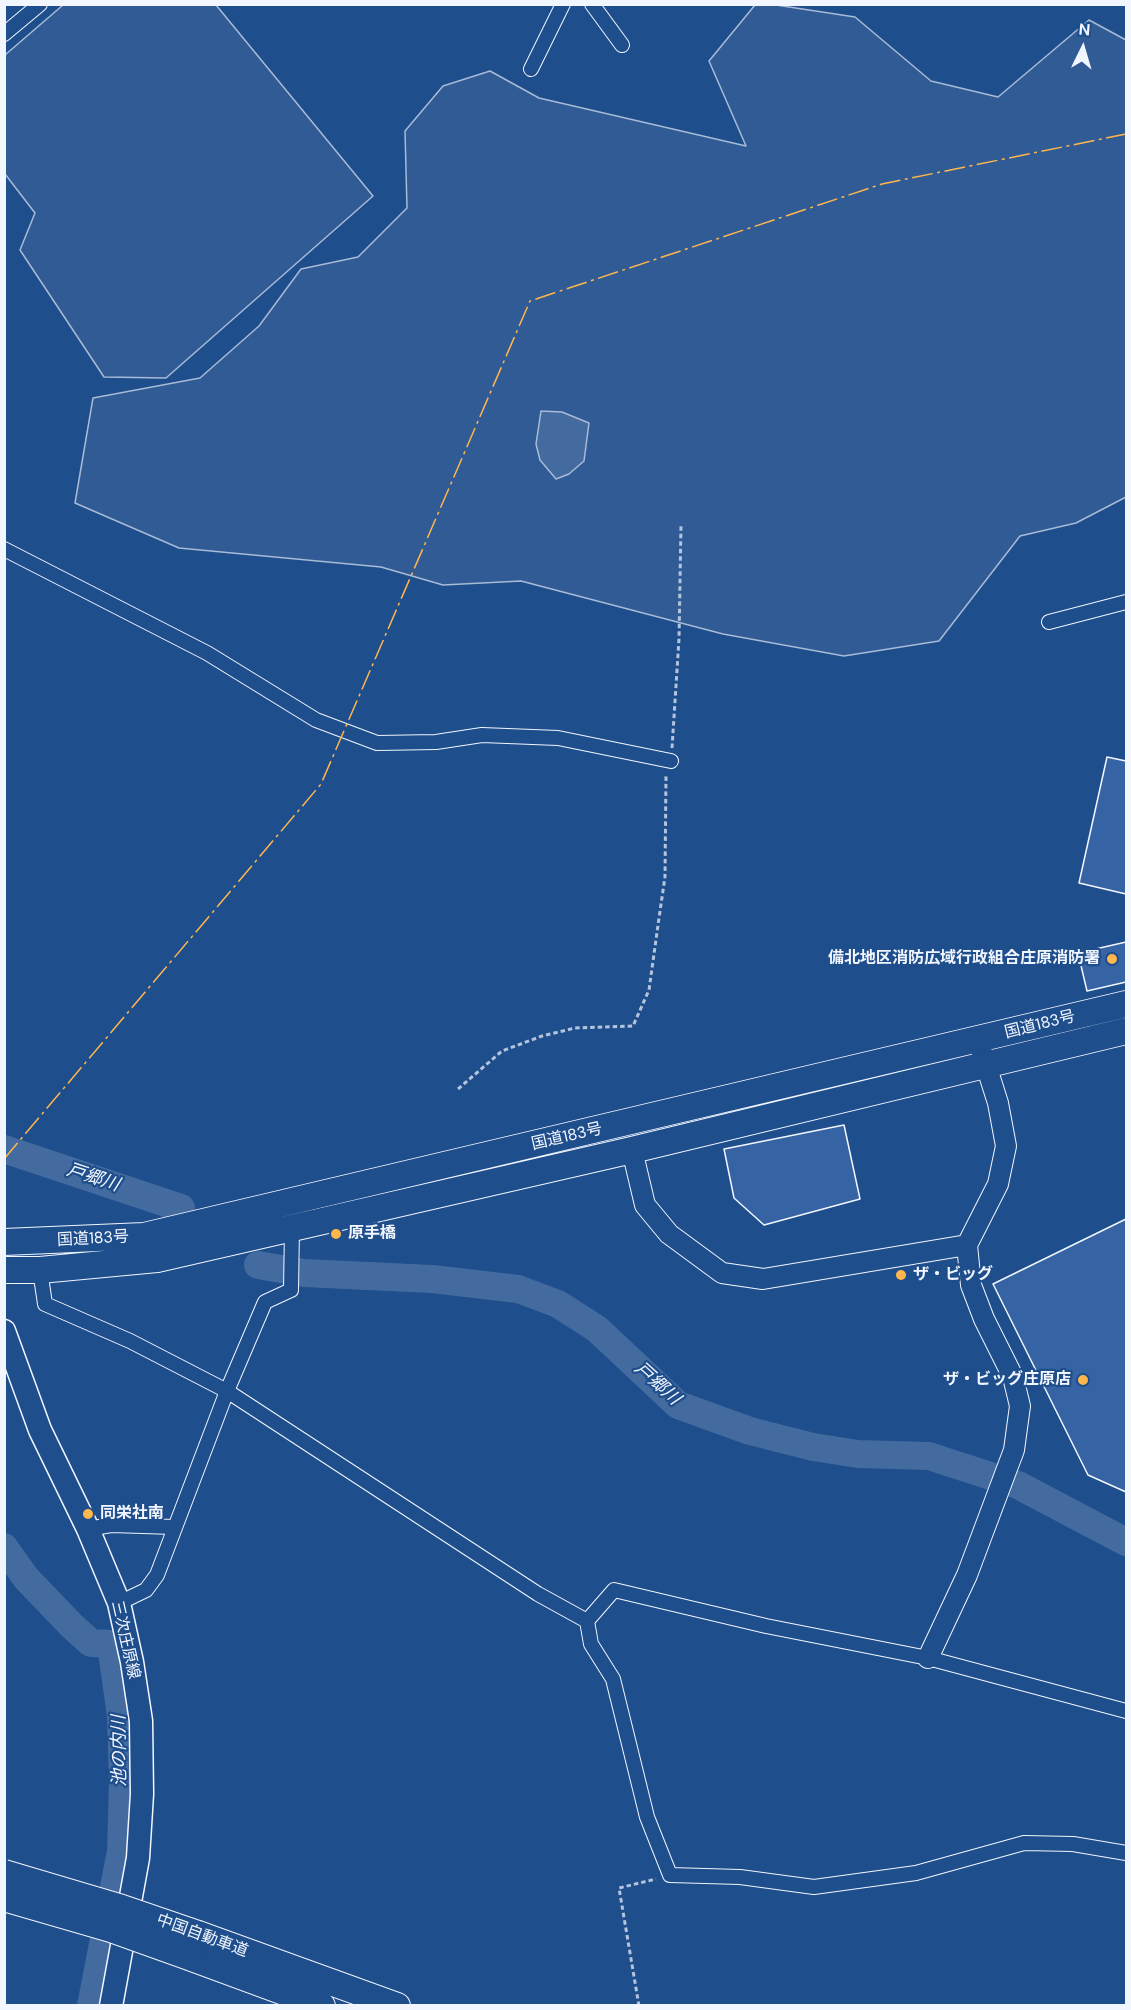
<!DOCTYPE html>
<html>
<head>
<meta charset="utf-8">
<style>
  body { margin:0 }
  #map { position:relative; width:1131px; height:2010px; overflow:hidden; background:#1f4e8c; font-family:"DM Sans",sans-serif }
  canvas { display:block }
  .frame { position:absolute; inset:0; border:6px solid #f2f6ff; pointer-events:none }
  .north { position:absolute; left:1053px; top:18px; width:60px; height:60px; -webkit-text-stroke:4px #1f4e8c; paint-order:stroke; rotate:5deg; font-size:16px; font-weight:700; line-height:24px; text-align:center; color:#f2f6ff }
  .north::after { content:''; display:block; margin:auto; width:21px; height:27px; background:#f2f6ff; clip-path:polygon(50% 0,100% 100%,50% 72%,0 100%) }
</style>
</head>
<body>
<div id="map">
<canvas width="1131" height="2010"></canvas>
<div class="frame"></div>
<div class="north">N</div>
</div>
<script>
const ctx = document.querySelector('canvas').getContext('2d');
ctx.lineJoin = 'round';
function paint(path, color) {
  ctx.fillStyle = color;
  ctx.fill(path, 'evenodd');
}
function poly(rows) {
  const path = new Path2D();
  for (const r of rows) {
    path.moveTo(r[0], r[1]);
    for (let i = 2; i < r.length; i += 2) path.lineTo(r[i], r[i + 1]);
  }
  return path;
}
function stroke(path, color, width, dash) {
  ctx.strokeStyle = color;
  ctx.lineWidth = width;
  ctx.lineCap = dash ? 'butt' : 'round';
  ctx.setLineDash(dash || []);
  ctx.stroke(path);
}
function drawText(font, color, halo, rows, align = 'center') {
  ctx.font = font + ' "DM Sans","Noto Sans JP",sans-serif';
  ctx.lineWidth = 4.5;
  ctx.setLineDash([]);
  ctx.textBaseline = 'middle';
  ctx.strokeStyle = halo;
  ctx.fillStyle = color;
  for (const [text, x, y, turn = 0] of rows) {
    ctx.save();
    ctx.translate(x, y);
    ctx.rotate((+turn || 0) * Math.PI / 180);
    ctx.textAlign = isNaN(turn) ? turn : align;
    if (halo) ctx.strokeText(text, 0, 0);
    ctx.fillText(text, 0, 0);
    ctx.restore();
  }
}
const built = poly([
  [63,5,216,5,373,196,166,378,104,377,20,250,35,213,5,174,5,55,63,5],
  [755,5,776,5,855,17,931,81,998,97,1089,20,1126,40,1126,497,1076,523,1020,536,939,641,844,656,723,634,521,581,443,585,381,567,179,548,75,503,93,398,200,378,259,326,301,269,358,257,407,208,405,131,443,86,490,71,539,98,746,146,709,61,755,5]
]);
const water = poly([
  [541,411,562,412,589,423,584,461,569,474,556,479,540,460,536,444,541,411]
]);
const river = poly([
  [4,1149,181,1208],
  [258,1265,304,1273,432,1279,518,1289,558,1304,597,1329,678,1405,750,1431,813,1447,858,1454,929,1456,1018,1485,1126,1542],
  [4,1547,26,1578,72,1626,91,1643,111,1644,121,1716,123,1782,121,1851,91,2006]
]);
const building = poly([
  [1107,757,1126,761,1126,894,1079,883,1107,757],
  [1126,942,1126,982,1087,991,1078,953,1126,942],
  [844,1125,860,1199,764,1225,734,1198,724,1149,844,1125],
  [1126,1219,1126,1492,1088,1475,993,1284,1126,1219]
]);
const path = poly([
  [672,748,679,639,681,525],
  [458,1089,502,1051,542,1036,575,1028,633,1026,649,990,659,918,665,877,666,775],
  [639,2006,619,1888,656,1879]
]);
const street = poly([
  [592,4,622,45],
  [4,34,40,4],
  [531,69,563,4],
  [4,549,207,653,316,720,377,743,436,742,482,735,558,738,671,761],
  [1049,622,1126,602],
  [40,1270,45,1304,130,1341,227,1391,538,1594,587,1621],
  [88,1529,111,1525,174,1527],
  [119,1603,146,1590,157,1575,227,1391,265,1302,291,1290,292,1228],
  [587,1621,591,1644,613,1679,647,1817,670,1875,740,1877,814,1887,916,1873,1024,1843,1073,1844,1126,1853],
  [587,1621,614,1590,766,1626,928,1658,1126,1711]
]);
const secondary = poly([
  [632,1150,645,1205,669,1234,722,1273,763,1279,967,1245],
  [928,1658,967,1575,1014,1450,1020,1406,1013,1377,984,1319,971,1285,967,1245,998,1184,1006,1146,998,1103,978,1040]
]);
const primary = poly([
  [4,1331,40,1430,88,1529,119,1603,132,1662,141,1721,142,1794,138,1858,111,2006]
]);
const highway = poly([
  [4,1242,144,1236,1126,1004],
  [4,1270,40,1270,157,1259,632,1150,1126,1031],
  [198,1934,397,2006],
  [192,1958,322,2006]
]);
const highwayBridge = poly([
  [4,1873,122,1908,198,1934],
  [4,1898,111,1929,192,1958]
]);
const power = poly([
  [4,1159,321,784,530,301,882,184,1126,134]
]);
const markers = [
  [1112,959,6,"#ffb74d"],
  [336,1234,6,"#ffb74d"],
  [901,1275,6,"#ffb74d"],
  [1083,1380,6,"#ffb74d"],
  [88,1514,6,"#ffb74d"]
];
const poiNames = [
  ["備北地区消防広域行政組合庄原消防署",1100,959,"right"],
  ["原手橋",348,1234],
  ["ザ・ビッグ",913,1275],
  ["ザ・ビッグ庄原店",1071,1380,"right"],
  ["同栄社南",100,1514]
];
const streetNames = [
  ["国道183号",1040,1025,-14],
  ["国道183号",567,1137,-13],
  ["国道183号",93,1239,-3],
  ["三次庄原線",125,1640,77],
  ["中国自動車道",202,1936,20]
];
const waterNames = [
  ["戸郷川",93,1178,18],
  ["戸郷川",657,1384,42],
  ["池の内川",120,1751,-91]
];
paint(built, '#305b95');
stroke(built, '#a8bbd7', 1.5);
paint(water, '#446ba0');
stroke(water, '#a8bbd7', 1.5);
stroke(river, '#446ba0', 28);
paint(building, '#3563a3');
stroke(building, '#f2f6ff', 1.5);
stroke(street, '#f2f6ff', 16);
stroke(secondary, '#f2f6ff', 22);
stroke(primary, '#f2f6ff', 25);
stroke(highway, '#f2f6ff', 28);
stroke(path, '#b3c4dc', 3, [4.5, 3]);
stroke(street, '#1f4e8c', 14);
stroke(secondary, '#1f4e8c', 20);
stroke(primary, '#1f4e8c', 22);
stroke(highway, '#1f4e8c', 26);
stroke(highwayBridge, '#f2f6ff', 28, []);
stroke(highwayBridge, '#1f4e8c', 26);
stroke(power, '#ffb74d', 1.5, [21, 4.5, 3, 4.5]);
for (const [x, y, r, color] of markers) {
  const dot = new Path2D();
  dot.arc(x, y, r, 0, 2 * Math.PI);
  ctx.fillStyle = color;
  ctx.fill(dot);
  stroke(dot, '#1f4e8c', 2);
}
drawText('bold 16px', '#f2f6ff', '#1f4e8c', poiNames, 'left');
drawText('16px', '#f2f6ff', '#1f4e8c', streetNames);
drawText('italic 18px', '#f2f6ff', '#1f4e8c', waterNames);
</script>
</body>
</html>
